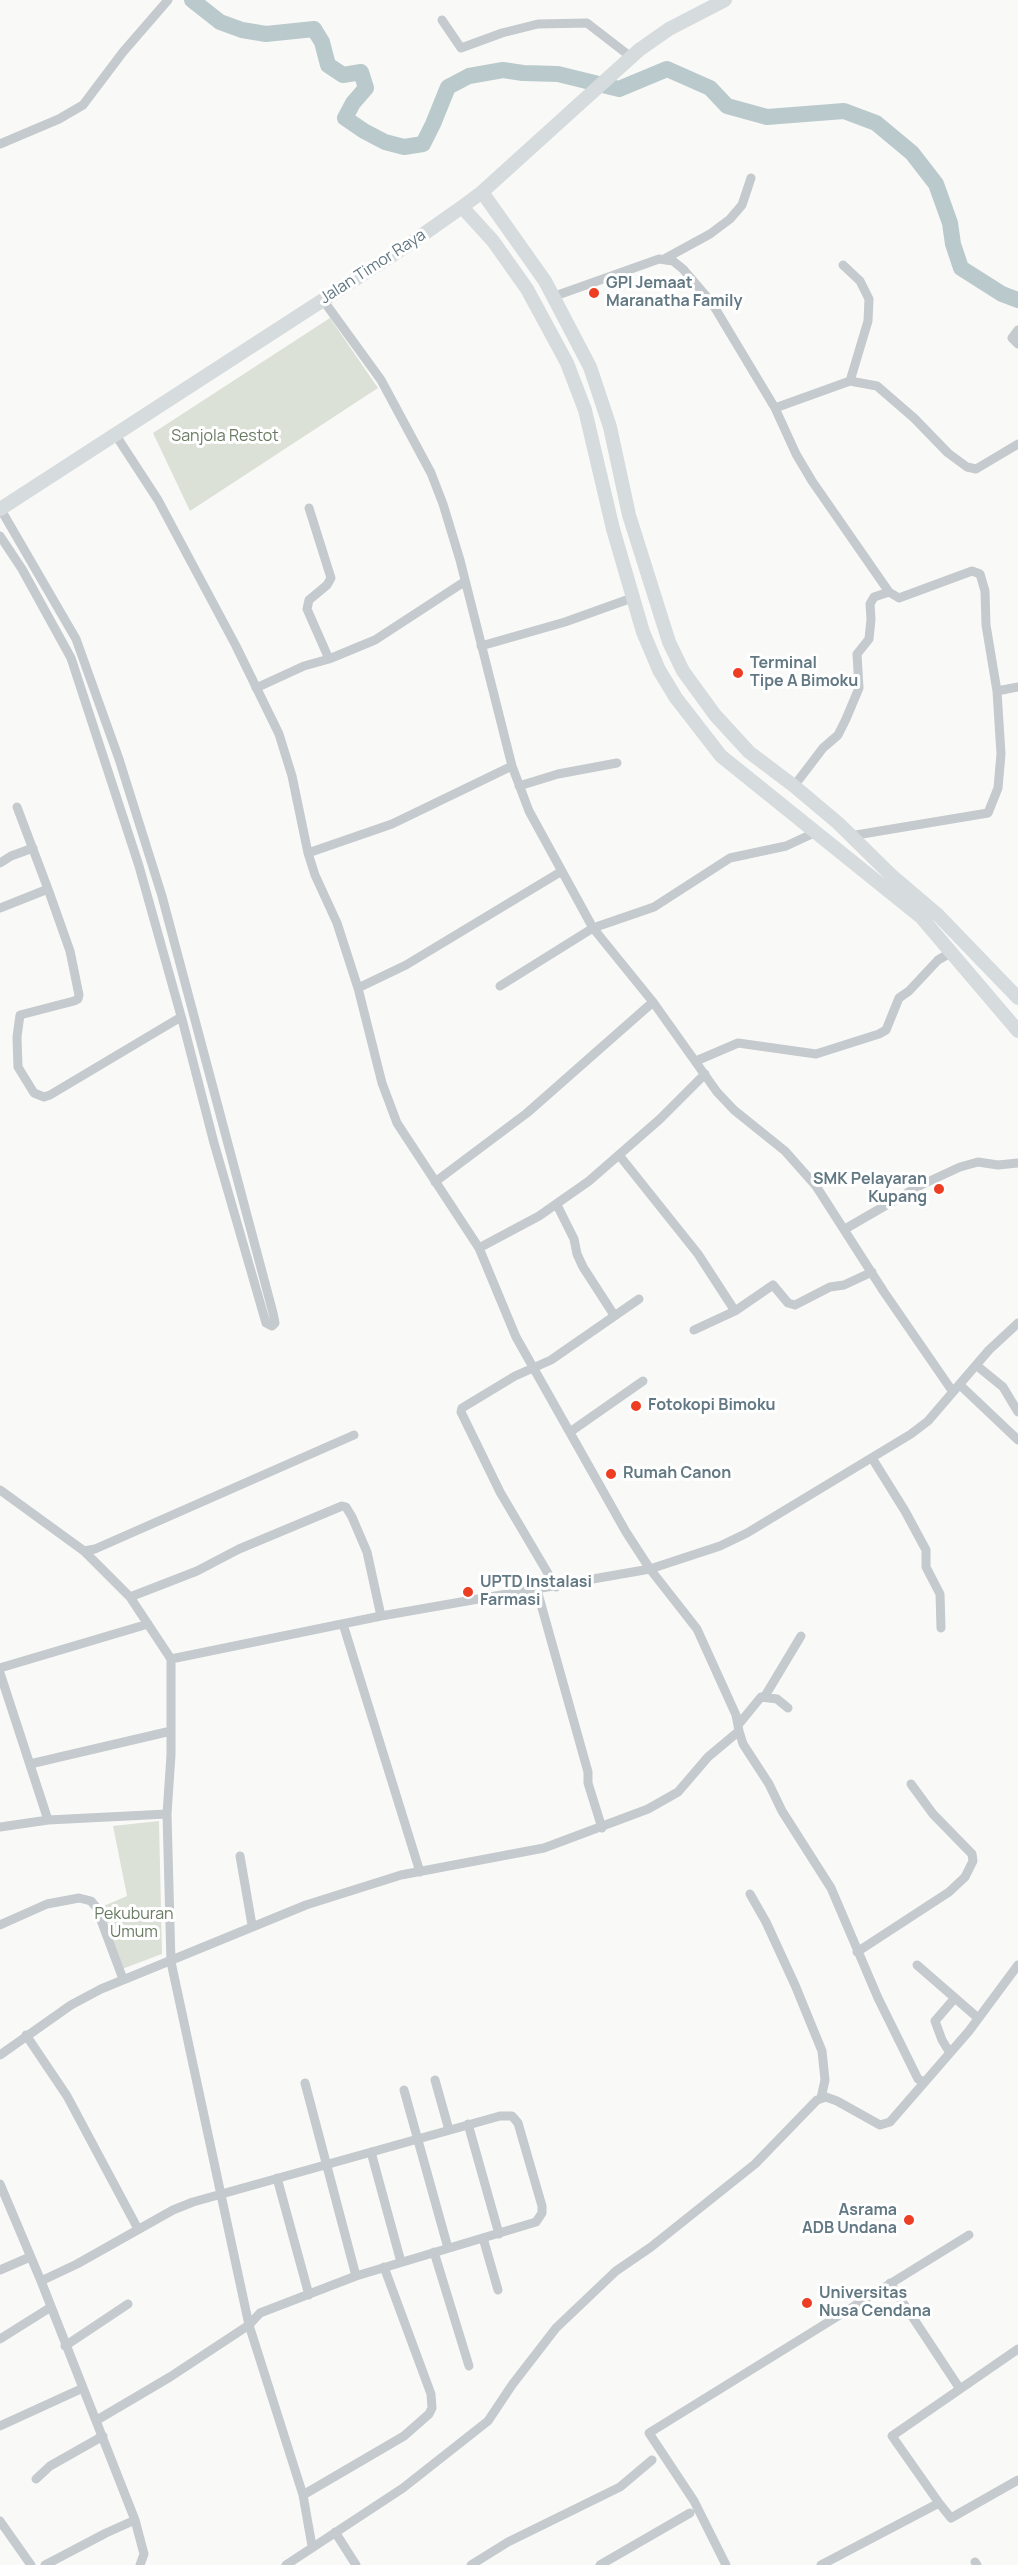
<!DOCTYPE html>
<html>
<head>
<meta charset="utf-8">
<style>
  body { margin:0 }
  canvas { display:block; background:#f9f9f7 }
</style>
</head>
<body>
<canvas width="1018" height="2565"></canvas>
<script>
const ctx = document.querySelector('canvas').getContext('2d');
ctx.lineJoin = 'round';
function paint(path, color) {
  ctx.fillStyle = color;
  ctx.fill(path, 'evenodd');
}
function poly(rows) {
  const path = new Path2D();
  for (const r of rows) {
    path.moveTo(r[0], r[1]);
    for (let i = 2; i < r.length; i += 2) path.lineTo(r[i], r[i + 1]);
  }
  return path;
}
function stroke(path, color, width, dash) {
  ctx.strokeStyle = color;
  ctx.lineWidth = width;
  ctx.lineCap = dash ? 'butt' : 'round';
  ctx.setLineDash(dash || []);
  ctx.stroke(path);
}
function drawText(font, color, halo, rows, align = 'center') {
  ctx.font = font + ' Manrope,sans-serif';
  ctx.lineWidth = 6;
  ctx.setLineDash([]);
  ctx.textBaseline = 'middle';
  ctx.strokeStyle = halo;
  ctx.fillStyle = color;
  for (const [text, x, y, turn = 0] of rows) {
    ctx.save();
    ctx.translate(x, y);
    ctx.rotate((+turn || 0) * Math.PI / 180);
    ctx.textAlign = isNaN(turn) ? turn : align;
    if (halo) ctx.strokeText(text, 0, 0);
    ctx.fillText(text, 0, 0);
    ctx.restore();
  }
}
const green = poly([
  [330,318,378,388,190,511,153,433],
  [159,1821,162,1954,122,1969,99,1908,127,1896,113,1826]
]);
const river = poly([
  [192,0,220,22,242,30,266,34,314,29,322,42,328,65,343,75,361,72,366,88,353,103,345,118,364,131,385,142,404,147,423,144,433,124,448,87,469,76,503,70,523,73,558,74,619,89,667,69,710,88,727,106,767,117,844,111,876,123,912,153,936,184,950,223,953,244,961,268,1002,294,1018,300]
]);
const minor = poly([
  [442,20,461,48,502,33,538,24,587,23,631,57],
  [0,144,59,119,83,105,123,52,168,0],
  [666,258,710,234,730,219,742,205,751,178],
  [843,265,860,281,869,299,868,321,850,381],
  [555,296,659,259,673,261,683,269,712,303,775,408],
  [323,300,381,380,431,473,443,504,460,560,512,766,529,811,593,928,653,1002,717,1092,734,1110,785,1151,816,1186,884,1292,953,1392],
  [1018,330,1012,338,1018,344],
  [309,508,331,578,327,585,309,600,307,609,329,659],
  [0,536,22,569,71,658,139,866,183,1023,214,1143,266,1323,272,1326,275,1323,273,1313,162,896,119,759,76,639,0,508],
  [481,646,565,622,632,598],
  [256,688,304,666,329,659,375,640,464,582],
  [997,691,986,625,985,591,980,574,972,571,899,598,889,592,812,481,796,454,775,408,850,381,877,386,914,418,948,453,967,467,976,469,1018,444],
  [519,786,558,774,617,763],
  [794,786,823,748,838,735,846,719,859,688,857,654,869,639,871,619,870,604,874,597,889,592],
  [850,836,988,813,998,788,1001,754,997,691,1018,687],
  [308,853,392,824,512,766],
  [0,863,11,856,33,848],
  [48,889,70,951,79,995,78,999,74,1001,20,1015,17,1037,18,1067,34,1093,44,1097,50,1095,181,1017],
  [0,908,48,889,17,807],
  [500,986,593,928,654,907,730,858,786,846,814,833],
  [358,988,406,965,562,871],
  [696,1061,738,1043,816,1054,879,1034,886,1030,899,998,909,991,938,960,950,953],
  [619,1155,698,1254,735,1311],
  [435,1182,527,1113,653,1002],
  [557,1205,574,1239,577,1254,583,1267,614,1315],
  [845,1229,921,1185,960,1167,978,1162,998,1165,1018,1163],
  [479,1248,539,1216,589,1181,660,1119,705,1074],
  [694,1330,735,1311,773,1285,788,1303,795,1305,830,1287,844,1285,872,1272],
  [976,1365,1003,1387,1018,1412],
  [960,1385,1018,1440],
  [570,1432,643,1381],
  [872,1458,905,1511,926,1550,926,1567,940,1594,941,1628],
  [0,1490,84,1551,130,1597,171,1659,171,1755,167,1814,171,1962,249,2325,303,2495,312,2546],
  [84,1551,95,1549,354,1435],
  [556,1587,500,1492,461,1412,462,1408,515,1376,551,1360,639,1299],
  [537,1590,588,1772,588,1783,602,1828],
  [130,1597,197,1571,239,1549,342,1506,346,1507,352,1517,367,1552,381,1616],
  [343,1624,420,1872],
  [171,1659,381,1616,650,1569,720,1546,747,1533,911,1434,928,1421,989,1350,1018,1323],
  [0,1668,148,1624],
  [0,1673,48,1820],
  [765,1696,801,1636],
  [739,1724,761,1697,777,1699,788,1708],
  [739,1731,743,1744,769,1784,782,1811,831,1888,878,1998,918,2079,924,2082],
  [30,1764,171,1731],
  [0,1827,48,1820,167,1814],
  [240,1856,252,1925],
  [750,1894,766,1922,795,1985,822,2051,825,2080,821,2098],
  [0,1925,47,1904,79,1898,91,1901,96,1907,123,1979],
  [857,1952,949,1892,965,1877,973,1861,972,1854,933,1814,911,1784],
  [917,1965,978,2018],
  [26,2035,67,2096,138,2229],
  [950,2053,942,2040,935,2021,954,1999],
  [0,2055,71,2005,101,1989,306,1905,401,1875,544,1848,648,1809,678,1792,708,1757,739,1731,736,1715,697,1629,650,1569,626,1532,516,1337,479,1248,397,1123,382,1083,358,988,337,923,315,875,308,853,292,776,279,734,236,646,158,500,115,434],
  [435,2080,449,2130],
  [305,2083,356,2276],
  [404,2090,448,2248],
  [468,2124,499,2234],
  [371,2152,401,2262],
  [277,2178,309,2295],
  [0,2184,41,2281,135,2520,144,2554,140,2565],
  [483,2238,498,2290],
  [434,2252,469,2366],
  [0,2270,30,2257],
  [41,2281,77,2264,173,2210,193,2202,500,2116,512,2116,518,2123,542,2206,542,2213,536,2222,356,2276,260,2313,249,2325,170,2377,97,2420],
  [890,2283,960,2389],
  [0,2339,51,2307],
  [65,2346,128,2304],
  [0,2426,83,2388],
  [36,2479,50,2466,103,2436],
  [303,2495,404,2436,429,2414,432,2408,431,2394,384,2267],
  [939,2503,951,2518,1018,2480],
  [0,2521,31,2565],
  [335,2532,356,2565],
  [975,2562,977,2565],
  [45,2565,106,2533,135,2520],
  [286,2565,403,2488,488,2421,512,2385,556,2328,616,2271,651,2247,755,2164,817,2100,826,2097,837,2101,880,2125,890,2122,969,2031,1018,1965],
  [471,2565,508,2542,620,2487,652,2460],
  [600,2565,690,2513],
  [726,2565,694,2501,649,2433,969,2235],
  [821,2565,939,2503,892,2436,1018,2349]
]);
const highway = poly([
  [482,192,545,281,590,367,610,427,629,515,669,642,683,671,715,715,749,752,794,786,838,823,891,875,938,915,1018,998],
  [462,207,493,241,527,289,567,363,585,410,613,529,643,632,659,670,676,698,721,756,921,917,1018,1031],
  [0,509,408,245,462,207,482,192,639,50,669,29,725,0]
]);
const markers = [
  [594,293,6,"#ed3d23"],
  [738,673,6,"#ed3d23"],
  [939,1189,6,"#ed3d23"],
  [636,1406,6,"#ed3d23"],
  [611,1474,6,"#ed3d23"],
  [468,1592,6,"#ed3d23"],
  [909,2220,6,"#ed3d23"],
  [807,2303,6,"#ed3d23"]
];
const streetNames = [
  ["Jalan Timor Raya",373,267,-33]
];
const poiNames = [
  ["GPI Jemaat",606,284],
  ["Maranatha Family",606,302],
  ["Terminal",750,664],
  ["Tipe A Bimoku",750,682],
  ["SMK Pelayaran",927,1180,"right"],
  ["Kupang",927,1198,"right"],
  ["Fotokopi Bimoku",648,1406],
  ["Rumah Canon",623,1474],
  ["UPTD Instalasi",480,1583],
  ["Farmasi",480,1601],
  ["Asrama",897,2211,"right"],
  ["ADB Undana",897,2229,"right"],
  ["Universitas",819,2294],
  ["Nusa Cendana",819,2312]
];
const parkNames = [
  ["Sanjola Restot",225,437],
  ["Pekuburan",134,1915],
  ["Umum",134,1933]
];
paint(green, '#dce1d7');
stroke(river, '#bacacc', 16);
stroke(minor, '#c4cacd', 9);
stroke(highway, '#d6dbde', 14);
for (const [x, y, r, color] of markers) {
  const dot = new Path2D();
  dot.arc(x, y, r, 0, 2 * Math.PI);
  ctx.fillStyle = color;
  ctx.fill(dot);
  stroke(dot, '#fff', 2);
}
drawText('16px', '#627883', '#fff', streetNames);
drawText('bold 16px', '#627883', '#fff', poiNames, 'left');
drawText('16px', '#697a62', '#fff', parkNames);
</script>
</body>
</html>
